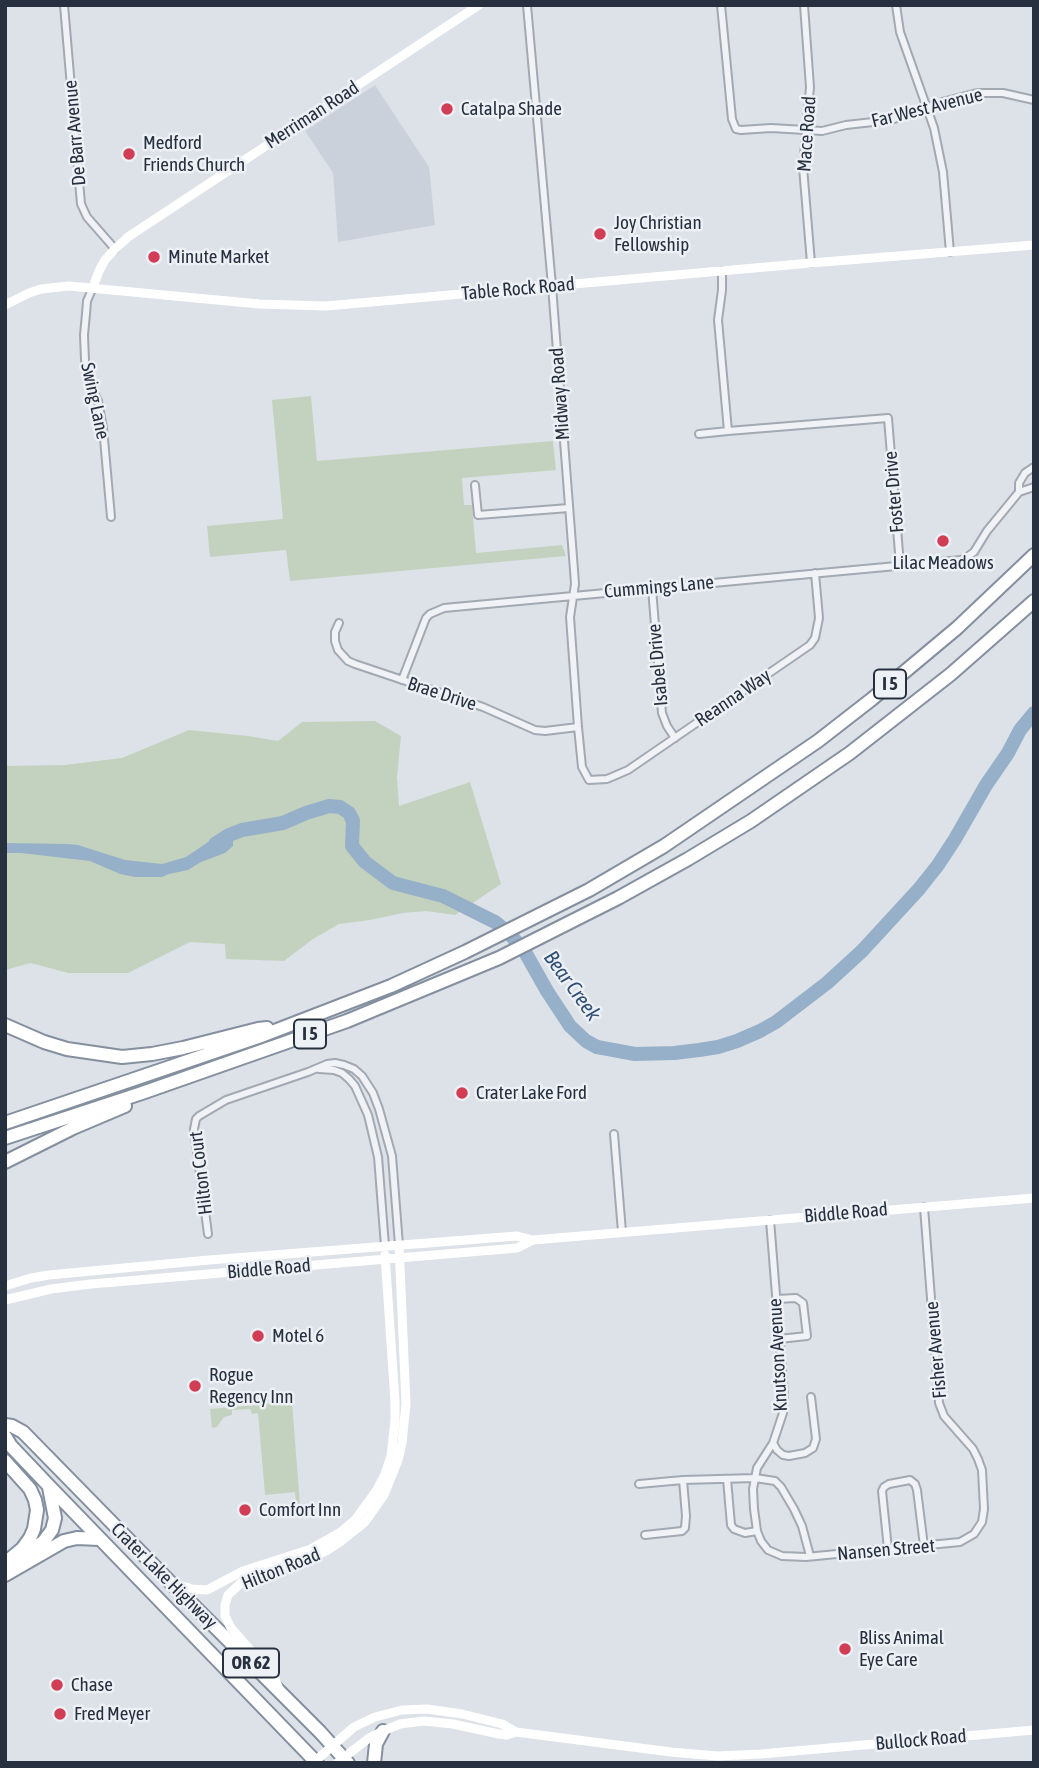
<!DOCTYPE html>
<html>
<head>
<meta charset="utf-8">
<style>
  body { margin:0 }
  #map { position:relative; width:1039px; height:1768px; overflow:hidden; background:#dde2e8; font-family:"Asap Condensed",sans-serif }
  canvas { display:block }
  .frame { position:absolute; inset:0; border:7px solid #26303f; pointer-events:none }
</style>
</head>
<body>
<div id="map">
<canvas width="1039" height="1768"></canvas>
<div class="frame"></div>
</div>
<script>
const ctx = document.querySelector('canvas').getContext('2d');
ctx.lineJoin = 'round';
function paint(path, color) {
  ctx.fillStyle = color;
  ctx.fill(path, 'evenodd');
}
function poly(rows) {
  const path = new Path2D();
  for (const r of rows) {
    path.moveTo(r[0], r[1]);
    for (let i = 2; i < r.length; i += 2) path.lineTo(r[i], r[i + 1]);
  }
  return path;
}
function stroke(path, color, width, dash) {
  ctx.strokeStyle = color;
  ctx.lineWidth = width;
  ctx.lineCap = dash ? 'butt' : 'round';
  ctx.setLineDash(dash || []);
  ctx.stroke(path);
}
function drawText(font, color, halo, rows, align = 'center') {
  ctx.font = font + ' "Asap Condensed",sans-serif';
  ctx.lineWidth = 5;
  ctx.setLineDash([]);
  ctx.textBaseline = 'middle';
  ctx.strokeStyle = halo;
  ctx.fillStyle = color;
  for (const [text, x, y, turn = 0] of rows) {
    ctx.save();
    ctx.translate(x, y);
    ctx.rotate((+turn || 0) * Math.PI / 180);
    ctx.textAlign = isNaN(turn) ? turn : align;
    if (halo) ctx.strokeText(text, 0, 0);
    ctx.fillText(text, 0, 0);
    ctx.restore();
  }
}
const built = poly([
  [375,85,429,167,435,225,338,242,333,173,305,131]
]);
const green = poly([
  [311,396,317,461,553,441,556,470,462,478,464,505,472,505,476,553,562,545,566,556,290,581,286,550,210,557,207,526,283,519,272,400],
  [375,721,401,736,397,777,399,806,470,782,501,884,455,915,426,911,403,913,370,920,339,924,313,939,284,961,226,959,225,944,190,942,128,973,68,973,31,963,5,970,5,766,65,765,122,758,189,730,248,736,278,741,302,722],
  [292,1402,301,1517,299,1517,297,1515,295,1492,265,1495,258,1413,252,1414,250,1409,232,1410,232,1415,224,1417,217,1427,212,1428,210,1409]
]);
const water = poly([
  [226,833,233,839,233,846,225,853,201,862,188,870,169,874,162,877,135,877,120,874,90,861,21,853,5,853,5,843,67,844,78,845,125,860,162,864,186,857,217,836]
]);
const river = poly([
  [215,844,229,835,242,830,283,823,306,813,329,806,340,807,349,813,353,821,352,846,365,862,393,883,443,896,495,922,509,933,525,952,547,991,570,1026,586,1041,597,1047,635,1054,674,1053,699,1050,718,1047,737,1041,760,1031,776,1022,827,983,862,951,919,889,938,865,955,839,986,785,1008,753,1020,730,1034,713]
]);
const street = poly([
  [64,5,81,204,87,217,115,249],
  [527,5,552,286,574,570,575,584,570,617,578,727,582,767,589,780,607,779,628,770,810,645,815,638,819,618,815,573],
  [721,5,732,119,736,129,741,130,771,128,822,131,846,125,891,120,946,101,977,93,1003,93,1034,100],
  [804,5,810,87,803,167,811,263],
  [896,5,900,32,934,128,943,172,950,252],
  [722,271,722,290,718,320,728,431,888,418,900,565],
  [93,287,87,301,86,314,84,335,85,360,87,378,98,401,103,428,111,517],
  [699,434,728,431],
  [475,485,478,515,569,508],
  [1019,492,1019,483,1025,473,1034,467],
  [652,588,662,713,667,726,675,738],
  [339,623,335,632,335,641,338,650,348,661,355,664,483,707,535,730,545,731,578,727],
  [402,680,426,618,430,614,444,608,961,560,967,557,974,552,987,531,1019,492,1034,487],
  [319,1069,334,1070,342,1073,349,1079,355,1086,368,1115,378,1157,385,1246],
  [614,1134,622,1232],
  [770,1220,784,1395,783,1413,773,1443,757,1468,753,1489,754,1509,757,1531,761,1541,768,1550,782,1556,806,1557,960,1542,974,1534,982,1522,984,1509,982,1470,978,1459,973,1449,944,1416,939,1403,924,1207],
  [208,1234,194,1129,196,1119,199,1116,226,1100,308,1072,327,1064,335,1063,344,1065,354,1069,362,1076,373,1093,379,1109,392,1156,399,1245],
  [776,1299,796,1298,803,1303,807,1336,779,1339],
  [773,1443,777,1450,783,1455,789,1456,805,1453,813,1448,816,1439,811,1397],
  [727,1479,731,1525,734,1529,745,1533,757,1531],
  [639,1484,683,1480,755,1478,775,1481,781,1487,794,1509,802,1526,810,1556],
  [645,1535,682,1531,685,1528,686,1516,683,1480],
  [888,1549,882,1491,884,1487,889,1484,910,1480,915,1484,917,1490,924,1546]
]);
const secondary = poly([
  [93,287,99,271,105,260,115,249,128,237,479,5],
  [5,305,29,293,41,289,69,286,259,304,326,306,811,263,1034,245],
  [5,1286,31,1278,49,1275,209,1260,517,1236,533,1240,1034,1198],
  [5,1300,51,1289,91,1284,517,1248,533,1240],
  [173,1583,192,1589,207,1590,243,1571,311,1549,341,1532,355,1520,377,1490,385,1474,391,1456,395,1421,395,1401,385,1255],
  [279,1689,274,1677,231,1628,225,1616,225,1605,228,1595,243,1581,311,1558,326,1551,340,1542,365,1522,384,1495,398,1460,402,1443,406,1404,399,1245],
  [313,1763,354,1727,375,1717,402,1710,427,1709,462,1714,502,1724,516,1732],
  [337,1763,369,1738,383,1731,400,1724,424,1721,453,1724,499,1734,507,1735,516,1732,671,1752,717,1756,761,1754,1034,1730]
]);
const highway = poly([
  [5,1025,44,1042,67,1049,122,1057,152,1054,183,1048,258,1029,267,1028],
  [5,1123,264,1035,391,986,465,952,589,890,664,846,818,741,872,699,957,628,1034,555],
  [5,1138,142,1093,347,1021,499,958,618,898,688,859,751,821,850,753,951,674,1034,601],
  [5,1162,73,1128,125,1106],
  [5,1425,12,1426,23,1432,170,1582,320,1732,348,1763],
  [5,1436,11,1446,49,1486,317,1763],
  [5,1461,30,1489,35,1500,37,1510,34,1529,30,1538,22,1549,5,1563],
  [20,1557,43,1542,52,1530,55,1518,49,1487],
  [5,1575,64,1541,77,1538,99,1539],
  [374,1763,376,1744,383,1731]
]);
const markers = [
  [447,109,7,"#d23d56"],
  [129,154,7,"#d23d56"],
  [600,234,7,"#d23d56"],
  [154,257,7,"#d23d56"],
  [943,541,7,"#d23d56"],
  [462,1093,7,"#d23d56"],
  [258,1336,7,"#d23d56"],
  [195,1386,7,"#d23d56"],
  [245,1510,7,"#d23d56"],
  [845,1649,7,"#d23d56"],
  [57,1685,7,"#d23d56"],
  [60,1714,7,"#d23d56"]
];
const shields = [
  [890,684,32],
  [310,1034,32],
  [251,1663,56]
];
const shieldNames = [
  ["I 5",890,684],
  ["I 5",310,1034],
  ["OR 62",251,1663]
];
const streetNames = [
  ["Far West Avenue",927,108,-14],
  ["Merriman Road",312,115,-33],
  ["De Barr Avenue",75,133,-95],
  ["Mace Road",807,134,-86],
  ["Table Rock Road",518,289,-5],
  ["Midway Road",560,394,-94],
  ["Swing Lane",95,401,78],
  ["Foster Drive",894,492,-95],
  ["Cummings Lane",659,587,-5],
  ["Isabel Drive",658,665,-95],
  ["Brae Drive",442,694,18],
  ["Reanna Way",733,698,-34],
  ["Hilton Court",201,1173,-97],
  ["Biddle Road",846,1213,-5],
  ["Biddle Road",269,1269,-5],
  ["Fisher Avenue",936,1350,-95],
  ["Knutson Avenue",778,1355,-93],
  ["Nansen Street",886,1550,-5],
  ["Hilton Road",281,1569,-22],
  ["Crater Lake Highway",164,1576,45],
  ["Bullock Road",921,1740,-5]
];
const poiNames = [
  ["Catalpa Shade",461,109],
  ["Medford",143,143],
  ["Friends Church",143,165],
  ["Joy Christian",614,223],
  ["Fellowship",614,245],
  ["Minute Market",168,257],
  ["Lilac Meadows",943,563,"center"],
  ["Crater Lake Ford",476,1093],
  ["Motel 6",272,1336],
  ["Rogue",209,1375],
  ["Regency Inn",209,1397],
  ["Comfort Inn",259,1510],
  ["Bliss Animal",859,1638],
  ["Eye Care",859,1660],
  ["Chase",71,1685],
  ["Fred Meyer",74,1714]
];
const waterNames = [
  ["Bear Creek",572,986,54]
];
paint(built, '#cbd1da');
paint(green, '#c3d2be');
paint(water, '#97b0c9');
stroke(river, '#97b0c9', 14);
stroke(street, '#a2a9b2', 10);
stroke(highway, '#848f9f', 16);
stroke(street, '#f0f2f6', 6);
stroke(secondary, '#fff', 9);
stroke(highway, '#fff', 12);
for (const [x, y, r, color] of markers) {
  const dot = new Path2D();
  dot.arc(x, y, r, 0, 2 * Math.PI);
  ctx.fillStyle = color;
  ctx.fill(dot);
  stroke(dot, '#edf0f5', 2.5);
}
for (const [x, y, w] of shields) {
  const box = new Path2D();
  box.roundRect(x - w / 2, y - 14.5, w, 29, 5);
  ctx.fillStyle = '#edf0f5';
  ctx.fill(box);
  stroke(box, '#26303f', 2);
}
drawText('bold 18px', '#26303f', null, shieldNames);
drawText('19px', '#26303f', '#edf0f5', streetNames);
drawText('19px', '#26303f', '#edf0f5', poiNames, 'left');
drawText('italic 21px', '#2f4f74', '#edf0f5', waterNames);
</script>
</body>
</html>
